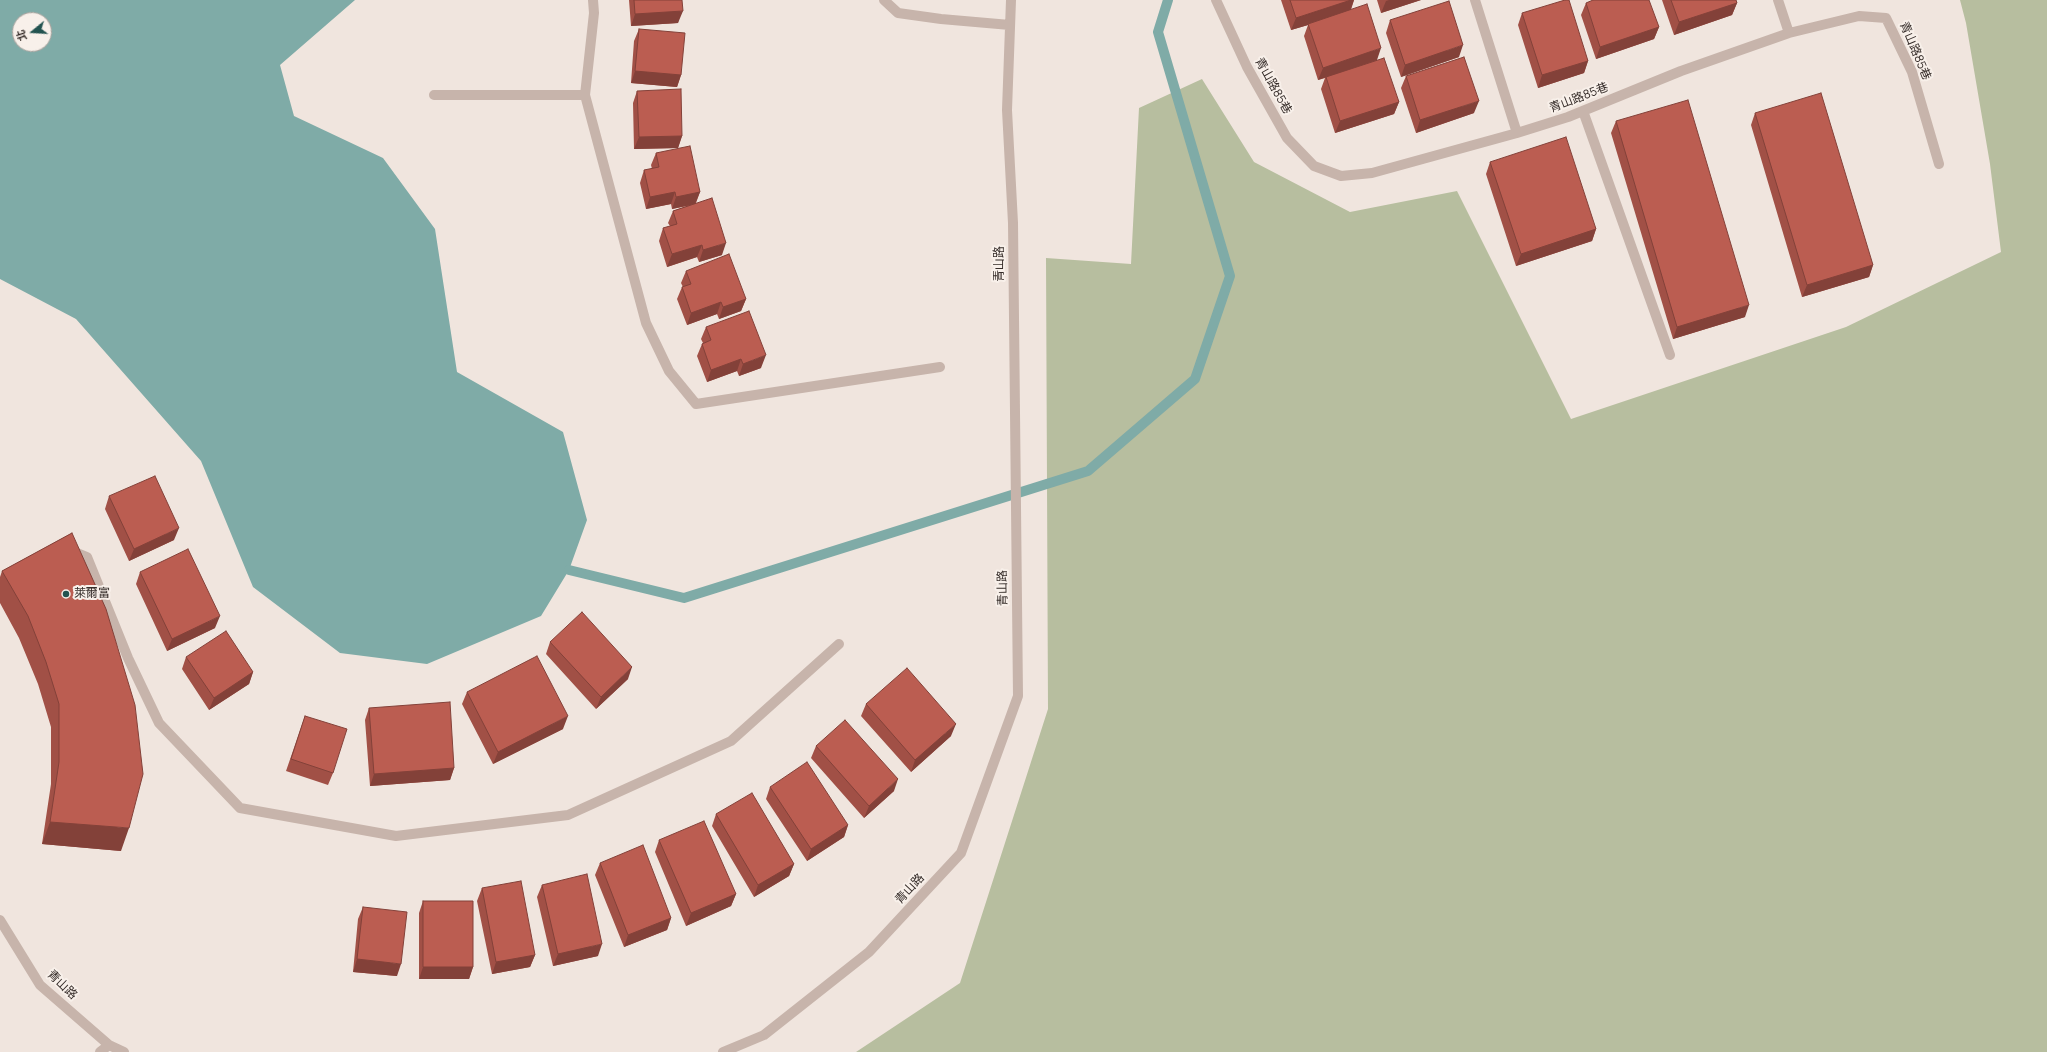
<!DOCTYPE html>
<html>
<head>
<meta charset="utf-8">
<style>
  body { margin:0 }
  #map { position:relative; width:2047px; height:1052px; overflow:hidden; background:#f0e5de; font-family:Manrope,"Noto Sans TC",sans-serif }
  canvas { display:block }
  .north { position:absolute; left:12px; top:12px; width:40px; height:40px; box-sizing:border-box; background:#f8f0ea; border:1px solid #aaa29d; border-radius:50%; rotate:252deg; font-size:11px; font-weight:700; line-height:16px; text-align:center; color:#352c29 }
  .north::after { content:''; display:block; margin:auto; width:14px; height:18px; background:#235350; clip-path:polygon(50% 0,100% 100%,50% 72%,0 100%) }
</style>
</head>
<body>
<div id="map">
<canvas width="2047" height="1052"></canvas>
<div class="north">北</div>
</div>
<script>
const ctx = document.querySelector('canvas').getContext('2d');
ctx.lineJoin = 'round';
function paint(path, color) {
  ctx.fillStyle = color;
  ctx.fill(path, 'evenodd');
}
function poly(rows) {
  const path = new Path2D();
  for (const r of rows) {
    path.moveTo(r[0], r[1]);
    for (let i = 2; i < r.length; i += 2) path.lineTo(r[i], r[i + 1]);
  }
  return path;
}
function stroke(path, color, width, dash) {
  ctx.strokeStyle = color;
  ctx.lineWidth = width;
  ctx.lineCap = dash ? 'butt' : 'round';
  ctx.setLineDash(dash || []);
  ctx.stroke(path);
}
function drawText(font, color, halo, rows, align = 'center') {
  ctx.font = font + ' Manrope,"Noto Sans TC",sans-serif';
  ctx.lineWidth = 4;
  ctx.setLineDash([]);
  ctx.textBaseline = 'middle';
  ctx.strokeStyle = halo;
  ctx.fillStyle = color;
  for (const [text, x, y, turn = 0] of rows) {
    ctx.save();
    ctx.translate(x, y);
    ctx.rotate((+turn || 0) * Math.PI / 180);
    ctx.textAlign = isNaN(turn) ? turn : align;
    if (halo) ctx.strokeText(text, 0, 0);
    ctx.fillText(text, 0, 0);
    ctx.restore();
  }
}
const green = poly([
  [1960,0,2047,0,2047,1052,856,1052,960,983,1048,709,1046,258,1131,264,1139,108,1202,79,1254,162,1350,212,1457,191,1571,419,1846,327,2001,252,1990,164,1966,23]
]);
const water = poly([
  [0,0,355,0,280,65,294,116,383,158,435,229,457,372,563,432,587,520,569,570,541,616,427,664,340,653,253,587,201,461,76,319,0,279],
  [20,20,44,20,44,44,20,44]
]);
const stream = poly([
  [569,570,684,598,1088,471,1195,379,1230,276,1158,32,1168,0]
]);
const minor = poly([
  [593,0,594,13,585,95,646,323,669,371,696,404,940,367],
  [884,0,898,13,941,19,1010,25],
  [1216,0,1247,67,1287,138,1314,166,1341,176,1372,173,1517,133,1568,117,1681,71,1789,33,1859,16,1886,18,1912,72,1939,164],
  [1475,0,1517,133],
  [1778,0,1789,33],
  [434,95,585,95],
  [1583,111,1670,355],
  [70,550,87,557,128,658,159,723,240,808,396,836,568,815,731,741,839,644],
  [0,920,40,985,109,1045,124,1052],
  [100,1052,109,1045],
  [723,1052,764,1035,869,952,961,853,1018,696,1013,223,1007,110,1011,0]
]);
const wall = poly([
  [629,0,682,0,678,23,631,26],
  [1281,0,1354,0,1351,10,1399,102,1394,114,1335,133,1321,89,1325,78,1318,80,1304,36,1308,25,1291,30],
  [1377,0,1421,0,1381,13],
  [1662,0,1736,0,1737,3,1732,15,1674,35],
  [1586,3,1659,27,1654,39,1596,59,1581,15],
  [1522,13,1588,61,1584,73,1538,88,1518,25],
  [1390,20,1459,57,1401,77,1386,33],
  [639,29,681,75,677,87,631,83,634,41],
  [1406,76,1474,113,1416,133,1401,88],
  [637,91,682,136,678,148,634,149,633,103],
  [1755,113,1873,265,1869,277,1802,297,1751,125],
  [1616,121,1745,317,1673,339,1611,133],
  [656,153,700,192,696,203,722,255,699,262,697,257,667,267,659,241,663,228,670,226,668,223,673,211,687,206,672,209,671,204,646,209,640,183,644,170,652,169,651,165],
  [1490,162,1596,229,1592,241,1516,266,1486,174],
  [686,271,746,299,741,311,719,319,717,314,687,325,677,299,682,287,683,287,681,283],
  [706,327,761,368,739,376,737,371,707,382,697,356,702,344,703,343,701,339],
  [109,496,174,540,129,561,105,509],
  [72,533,121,851,42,844,51,784,51,727,38,684,19,638,0,603,0,577,2,571],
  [140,572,215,628,167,651,136,584],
  [550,642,628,679,596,709,546,654],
  [186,657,253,672,249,684,209,710,182,669],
  [467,692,563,729,493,764,462,704],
  [866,704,951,736,911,772,861,716],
  [369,708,454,768,450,780,370,786,365,720],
  [305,716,333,773,328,785,286,771],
  [816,746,894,791,864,818,811,758],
  [770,787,848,825,844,837,807,861,766,799],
  [716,814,794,864,789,876,754,897,712,826],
  [659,840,736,894,731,906,686,926,655,852],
  [600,863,671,918,667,930,624,947,595,875],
  [542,885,598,956,553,966,537,897],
  [482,888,535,955,530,967,492,974,477,901],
  [423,901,473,967,469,979,419,979,419,913],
  [363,907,397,976,353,972,358,919]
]);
const shadedWall = poly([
  [1351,0,1354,0,1350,11,1308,24,1308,25,1291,30,1296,18],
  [1389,0,1421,0,1381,13,1386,1],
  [1737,3,1732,15,1674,35,1679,22],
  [683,11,678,23,631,26,635,14],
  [1659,27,1654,39,1596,59,1600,47],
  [1463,45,1459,57,1401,77,1405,65],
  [1381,48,1377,60,1318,80,1323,68],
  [1588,61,1584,73,1538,88,1542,75],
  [635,71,681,75,677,87,631,83],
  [1479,101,1474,113,1416,133,1420,120],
  [1399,102,1394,114,1335,133,1340,121],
  [682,136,678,148,634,149,639,137],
  [675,192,671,204,646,209,650,197],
  [700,192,695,204,672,209,676,197],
  [1596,229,1592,241,1516,266,1521,254],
  [726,243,722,255,699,262,703,250],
  [702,245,697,257,667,267,672,254],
  [1873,265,1869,277,1802,297,1807,285],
  [746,299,741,311,719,319,723,307],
  [721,302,717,314,687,325,691,313],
  [1749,305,1745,317,1673,339,1677,327],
  [766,355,761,368,739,376,743,364],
  [741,359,737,371,707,382,711,370],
  [179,528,174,540,129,561,134,549],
  [220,616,215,628,167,651,172,639],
  [632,667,628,679,596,709,601,697],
  [253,672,249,684,209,710,214,698],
  [568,716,563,729,493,764,498,752],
  [956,724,951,736,911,772,915,760],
  [454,768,450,780,370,786,374,774],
  [898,779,894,791,864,818,869,806],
  [50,822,129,828,121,851,42,844],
  [848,825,844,837,807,861,811,849],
  [794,864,789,876,754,897,758,885],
  [736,894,731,906,686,926,691,913],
  [671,918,667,930,624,947,628,935],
  [602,944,598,956,553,966,558,954],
  [535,955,530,967,492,974,496,962],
  [357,959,401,964,397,976,353,972],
  [423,967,473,967,469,979,419,979]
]);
const building = poly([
  [634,0,682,0,683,11,635,14,634,0],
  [1290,0,1351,0,1296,18,1290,0],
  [1565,0,1569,0,1588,61,1542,75,1522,13,1565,0],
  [1593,0,1649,0,1659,27,1600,47,1586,3,1593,0],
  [1671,0,1736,0,1737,3,1679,22,1671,0],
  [1449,1,1463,45,1405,65,1390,20,1449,1],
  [1367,4,1381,48,1323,68,1308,24,1367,4],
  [639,29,685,33,681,75,635,71,639,29],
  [1464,57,1479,101,1420,120,1406,76,1464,57],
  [1384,58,1399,102,1340,121,1326,77,1384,58],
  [681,89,682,136,639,137,637,91,681,89],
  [1821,93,1873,265,1807,285,1755,113,1821,93],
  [1688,100,1749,305,1677,327,1616,121,1688,100],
  [1566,137,1596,229,1521,254,1490,162,1566,137],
  [690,146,700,192,676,197,675,192,650,197,644,170,659,167,656,153,690,146],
  [712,198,726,243,703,250,702,245,672,254,663,228,677,224,673,211,712,198],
  [729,254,746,299,723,307,721,302,691,313,682,287,691,284,686,271,729,254],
  [749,311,766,355,743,364,741,359,711,370,702,344,711,340,706,327,749,311],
  [155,476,179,528,134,549,109,496,155,476],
  [72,533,106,609,135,705,143,774,129,828,50,822,59,762,59,704,46,662,28,616,2,571,72,533],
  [188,549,220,616,172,639,140,572,188,549],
  [582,612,632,667,601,697,550,642,582,612],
  [226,631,253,672,214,698,186,657,226,631],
  [537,656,568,716,498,752,467,692,537,656],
  [907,668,956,724,915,760,866,704,907,668],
  [450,702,454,768,374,774,369,708,450,702],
  [305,716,347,729,333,773,291,759,305,716],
  [845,720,898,779,869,806,816,746,845,720],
  [807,762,848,825,811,849,770,787,807,762],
  [752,793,794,864,758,885,716,814,752,793],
  [704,821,736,894,691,913,659,840,704,821],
  [643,845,671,918,628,935,600,863,643,845],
  [587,874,602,944,558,954,542,885,587,874],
  [521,881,535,955,496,962,482,888,521,881],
  [423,901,473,901,473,967,423,967,423,901],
  [363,907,407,912,401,964,357,959,363,907]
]);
const markers = [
  [66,594,4,"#235350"]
];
const streetNames = [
  ["青山路85巷",1915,51,67],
  ["青山路85巷",1273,86,61],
  ["青山路85巷",1579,98,-21],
  ["青山路",1000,264,-90],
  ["青山路",1003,588,-91],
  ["青山路",910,889,-47],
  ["青山路",62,985,44]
];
const poiNames = [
  ["萊爾富",74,594]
];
paint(green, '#b7be9f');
paint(water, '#7faba7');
stroke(stream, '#7faba7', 10);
stroke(minor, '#c7b4ab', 10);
paint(wall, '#a15046');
paint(shadedWall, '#834139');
paint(building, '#bb5d51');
stroke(building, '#834139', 1);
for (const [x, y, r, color] of markers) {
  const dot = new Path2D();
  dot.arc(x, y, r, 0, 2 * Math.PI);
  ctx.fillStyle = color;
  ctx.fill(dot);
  stroke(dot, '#f8f0ea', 1.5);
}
drawText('12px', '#352c29', '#f8f0ea', streetNames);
drawText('12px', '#352c29', '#f8f0ea', poiNames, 'left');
</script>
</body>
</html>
